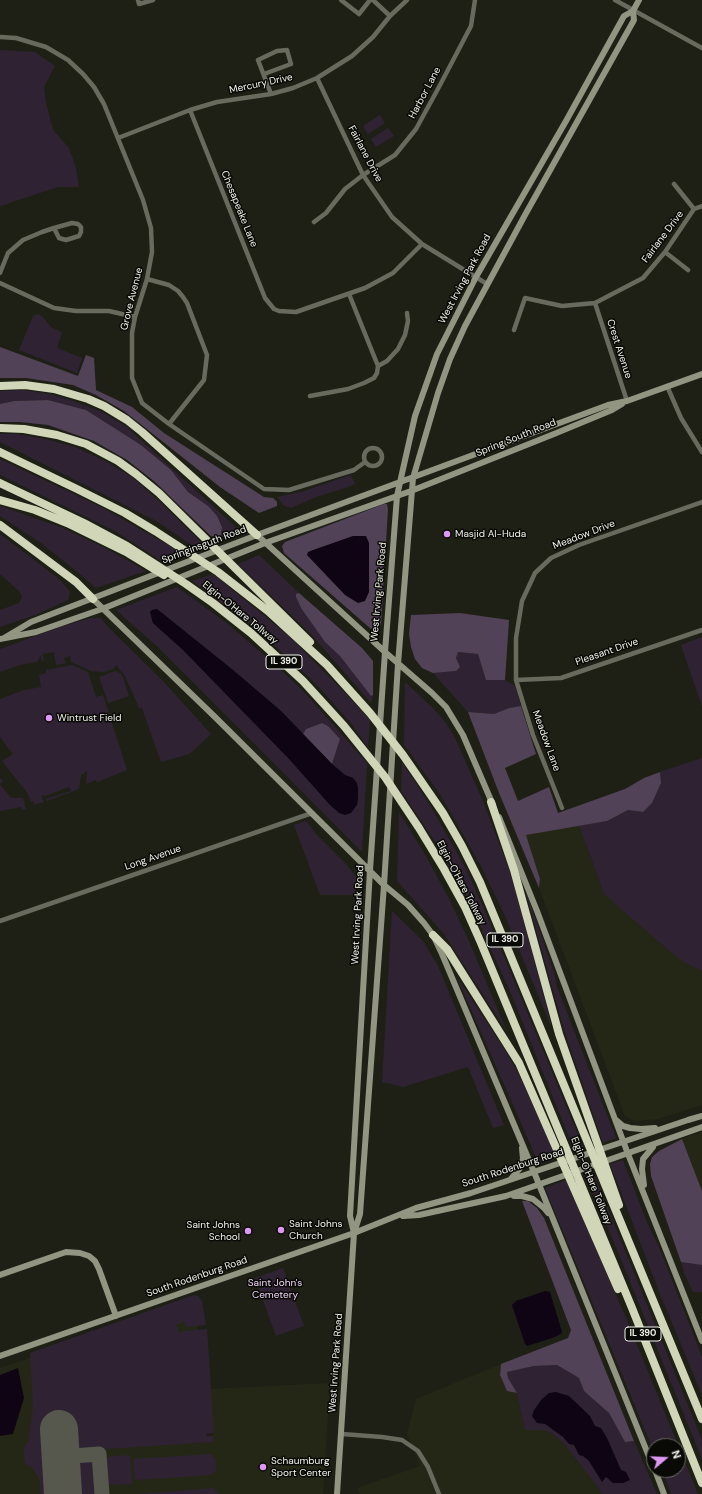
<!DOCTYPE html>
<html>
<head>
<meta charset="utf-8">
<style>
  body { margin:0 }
  #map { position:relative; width:702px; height:1494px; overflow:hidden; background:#1e2015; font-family:"DM Sans",sans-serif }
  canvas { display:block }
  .north { position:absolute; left:646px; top:1438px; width:40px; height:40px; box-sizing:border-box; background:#090905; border:1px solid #666761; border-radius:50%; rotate:71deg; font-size:11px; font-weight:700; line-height:16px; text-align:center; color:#f1f3eb }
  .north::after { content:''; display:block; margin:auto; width:14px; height:18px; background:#de98f3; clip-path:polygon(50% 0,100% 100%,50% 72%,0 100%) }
</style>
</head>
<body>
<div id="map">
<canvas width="702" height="1494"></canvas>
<div class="north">N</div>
</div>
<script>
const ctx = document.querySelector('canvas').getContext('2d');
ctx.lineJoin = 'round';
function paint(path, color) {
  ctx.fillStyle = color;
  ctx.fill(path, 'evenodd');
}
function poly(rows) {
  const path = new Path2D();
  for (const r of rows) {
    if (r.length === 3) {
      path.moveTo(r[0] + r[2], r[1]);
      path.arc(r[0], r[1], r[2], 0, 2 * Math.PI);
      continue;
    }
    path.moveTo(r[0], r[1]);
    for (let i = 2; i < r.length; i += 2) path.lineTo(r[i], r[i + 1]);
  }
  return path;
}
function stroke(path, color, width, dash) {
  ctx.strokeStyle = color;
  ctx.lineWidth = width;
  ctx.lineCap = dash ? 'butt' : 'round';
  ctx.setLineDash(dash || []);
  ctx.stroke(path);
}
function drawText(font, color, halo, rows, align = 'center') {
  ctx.font = font + ' "DM Sans",sans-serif';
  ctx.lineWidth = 3;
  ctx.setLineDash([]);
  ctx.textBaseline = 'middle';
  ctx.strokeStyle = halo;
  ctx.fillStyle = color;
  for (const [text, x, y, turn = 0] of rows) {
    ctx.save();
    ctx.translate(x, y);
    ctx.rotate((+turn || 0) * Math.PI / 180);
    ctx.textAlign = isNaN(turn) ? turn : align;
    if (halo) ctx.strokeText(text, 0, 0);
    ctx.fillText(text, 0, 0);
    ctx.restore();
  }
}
const built = poly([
  [579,825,604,894,669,951,687,964,702,971,702,1105,658,1119,635,1121,625,1116,539,888,540,879,526,835],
  [702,1132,702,1191,682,1139],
  [196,1304,206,1436,213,1436,210,1389,330,1383,323,1494,0,1494,0,1368],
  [501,1364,500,1375,507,1391,517,1393,525,1430,543,1430,553,1434,565,1445,603,1494,360,1494,357,1488,420,1466,407,1434,416,1399]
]);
const green = poly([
  [0,50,35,52,55,66,44,87,46,103,53,130,69,148,76,168,79,187,58,187,0,206],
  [380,115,385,123,368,134,363,126],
  [388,128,394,136,376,147,371,139],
  [37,314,42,316,52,328,62,332,57,348,82,358,77,373,19,350,33,316],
  [23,390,50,394,73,401,100,411,127,427,241,532,217,540,221,534,208,506,188,492,171,470,141,445,86,410,48,400,14,401,0,404,0,391],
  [0,434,17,434,45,439,75,447,105,461,132,477,159,501,204,545,196,548,158,522,0,442],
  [0,459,103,508,184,554,163,562,115,531,0,475],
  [351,475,355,484,348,487,316,497,291,508,284,506,277,497,301,492],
  [0,506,63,528,107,549,146,571,96,588,80,574,41,543,0,516],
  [0,534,59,579,67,588,70,592,68,600,35,615,0,627,0,610,19,603,22,597,20,592,0,574],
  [259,555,299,593,296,594,296,597,301,608,325,642,340,656,371,696,373,695,371,703,310,633,238,564],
  [213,574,289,636,346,694,370,720,368,747,350,722,318,686,297,666,254,627,192,581],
  [177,587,228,624,281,670,306,694,367,763,362,852,159,648,116,610],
  [157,609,233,670,281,711,303,734,306,729,322,723,328,726,340,739,332,764,345,775,353,778,330,805,290,759,183,650,153,623,150,612,152,610],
  [91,618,101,618,106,625,162,680,211,734,193,751,189,754,161,762,142,708,139,708,125,676,116,665,113,669,104,672,91,671,71,662,70,656,64,658,66,663,56,665,54,652,43,654,44,661,42,661,41,655,37,662,20,665,0,672,0,649,63,626],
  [702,637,702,706,681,645],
  [458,652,478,654,486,680,505,680,515,686,521,706,509,708,494,714,468,712,433,673,456,671,456,658],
  [72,665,88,672,96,697,103,695,127,770,97,782,96,780,86,784,87,771,81,775,79,789,47,801,46,799,71,791,69,787,45,796,43,795,41,796,44,802,34,805,33,801,31,802,28,794,2,761,13,754,0,737,0,699,24,690,41,687,39,675,46,673,46,670],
  [115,671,120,673,123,677,129,696,108,703,99,677],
  [405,682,434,709,446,723,455,738,482,799,511,874,551,1024,550,1024,506,918,481,866,440,794,404,745],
  [702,758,702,971,687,964,669,951,604,894,579,825,607,821,628,810,643,812,652,803,661,783,660,772],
  [402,762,431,807,466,869,485,911,584,1149,575,1152,510,991,464,891,434,840,401,791],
  [0,778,3,781,0,784,11,798,23,798,26,809,23,810,21,807,0,811],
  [399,812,427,858,449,899,469,941,507,1032,444,934,397,881],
  [306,821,317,835,346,864,356,877,357,895,320,895,294,825],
  [526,894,527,894,554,973,557,987,616,1138,603,1143,564,1030],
  [392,911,423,941,438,966,504,1125,493,1128,468,1067,403,1087,382,1082],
  [458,980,459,980,505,1050,520,1077,557,1158,539,1164],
  [623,1160,648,1225,659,1247,702,1357,702,1395,660,1294,610,1164],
  [593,1172,702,1440,702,1459,618,1252,585,1175],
  [566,1180,626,1318,698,1494,671,1494,662,1470,678,1470,678,1446,654,1446,654,1452,545,1188],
  [681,1262,702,1265,702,1292,693,1292,684,1273],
  [283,1268,304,1326,276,1336,255,1278],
  [194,1295,198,1296,202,1301,206,1325,186,1327,184,1322,176,1325,179,1333,186,1331,207,1329,214,1433,206,1434,206,1436,213,1436,213,1442,73,1451,71,1426,46,1427,50,1494,41,1494,39,1478,33,1469,25,1463,24,1455,24,1448,29,1440,33,1406,30,1353],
  [557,1365,579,1378,584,1391,609,1413,625,1442,634,1441,657,1494,603,1494,565,1445,553,1434,543,1430,525,1430,517,1393,508,1378,507,1372,534,1366],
  [212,1454,212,1458,215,1457,216,1472,212,1472,212,1475,135,1480,133,1459],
  [130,1455,132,1484,109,1485,106,1480,105,1460,111,1456],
  [89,1460,94,1464,97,1494,76,1494,75,1469,83,1461],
  [215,1488,215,1492,218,1492,219,1494,137,1494]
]);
const forest = poly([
  [0,347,78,376,86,355,94,358,96,390,132,407,164,433,264,497,273,498,277,502,277,506,259,513,220,487,124,411,96,395,73,385,26,378,0,378],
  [48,400,86,410,141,445,171,470,188,492,208,506,217,516,222,527,221,535,217,540,213,538,154,481,127,460,94,441,48,425,20,422,0,422,0,404,14,401],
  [384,504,387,504,388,509,381,625,371,629,284,553,282,546,285,542],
  [299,593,362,648,373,661,373,695,371,696,340,656,325,642,301,608,296,597,296,594],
  [460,613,509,620,505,680,486,680,478,654,458,652,456,658,460,667,456,671,433,673,422,668,415,659,411,647,409,634,411,615],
  [521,706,536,754,505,768,518,801,549,787,558,813,625,789,644,778,660,772,661,783,652,803,643,812,628,810,607,821,526,835,540,879,539,888,499,793,468,712,494,714,509,708],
  [322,723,328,726,340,739,332,764,303,734,306,729],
  [682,1139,702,1191,702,1265,681,1262,651,1176,650,1164,652,1157,659,1151],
  [522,1201,528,1201,537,1208,544,1218,634,1441,625,1442,609,1413,584,1391,579,1378,557,1365,534,1366,507,1372,508,1378,517,1393,507,1391,500,1375,501,1364,568,1338,571,1330]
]);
const water = poly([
  [353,536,366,536,369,543,369,592,365,601,358,603,345,595,307,555,308,552,313,550],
  [157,609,233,670,281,711,332,764,345,775,353,778,357,783,358,788,358,799,357,805,351,813,345,815,339,813,330,805,289,759,183,650,153,623,150,612,152,610],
  [545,1291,550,1292,562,1332,561,1334,555,1337,527,1346,525,1344,512,1305,516,1301],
  [18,1368,24,1398,13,1434,0,1436,0,1375],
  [556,1392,569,1396,590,1416,595,1426,601,1428,607,1438,621,1470,626,1472,630,1480,623,1483,613,1483,606,1477,602,1482,589,1461,583,1456,579,1455,574,1445,569,1444,563,1437,545,1424,537,1423,532,1416,534,1410,542,1399,549,1393]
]);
const taxiway = poly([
  [61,1457,99,1454,102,1494]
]);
const runway = poly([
  [59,1429,63,1494]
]);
const street = poly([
  [138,0,139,4,153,0],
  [341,0,359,14,370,0],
  [373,0,390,16],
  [615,0,702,48],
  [0,37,16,38,46,47,68,60,83,74,94,87,104,104,143,200,151,228,152,252,147,279,135,317,132,333,132,378,142,403,169,424,264,489,289,490,354,470,365,462],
  [264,74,291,64,287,50,277,51,258,60,271,94],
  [317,78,363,175,392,217,422,244,487,284],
  [190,110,265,298,274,309,279,311,296,312,365,288,393,273,422,244],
  [118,138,190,110,217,102,271,94,293,88,317,78,352,56,373,37,390,16,407,0],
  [674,184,694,209],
  [314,222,326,213,345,189,363,175,395,155,416,129,439,87,471,26,475,0],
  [665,252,688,270],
  [0,273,8,253,23,240,42,232,54,228,72,223,78,224,81,227,81,232,79,236,66,240,59,238,54,228],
  [147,279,169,285,178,291,183,297,187,303,207,355,204,380,169,424],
  [0,283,54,308,76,311,109,311,135,317],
  [595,303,627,401],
  [514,330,525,298,562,306,595,303,643,278,665,252,694,209,702,206],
  [378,366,387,361,398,349,405,335,408,321,407,313],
  [667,386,681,418,702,452],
  [310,396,348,389,364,383,374,378,377,373,378,366,349,294],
  [373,457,9],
  [516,680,561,678,702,630],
  [562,808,533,735,516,680,516,638,522,601,535,573,551,558,579,545,702,502],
  [0,921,312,813],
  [342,1434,382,1437,402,1440,418,1451,428,1467,439,1494]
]);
const secondary = poly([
  [257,535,385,652,432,693,446,707,463,735,493,805],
  [93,599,215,717,384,885,408,905,424,923,433,935,442,954,534,1172,654,1469],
  [4,638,31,622,257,535,608,405,627,401,702,374],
  [0,639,36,632,102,609,265,543,411,491,554,434,612,410,622,404],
  [499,817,537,911,628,1154,702,1341],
  [616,1120,623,1126,630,1128,641,1129,655,1128],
  [511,1179,520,1168,523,1159,522,1148],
  [644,1185,642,1169,643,1159,653,1147],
  [514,1196,522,1196,533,1199,544,1208,548,1213],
  [403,1216,419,1215,506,1196,702,1127],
  [354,1233,350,1216,370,870,385,652,397,496,403,469,415,416,437,354,476,277,566,121,624,16,633,11,639,0],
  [0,1275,66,1252,80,1253,89,1256,95,1261,99,1269,116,1316],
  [0,1356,354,1233,416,1208,471,1193,688,1120,702,1116],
  [655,1470,664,1494],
  [337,1494,354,1233,360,1214,384,885,398,664,413,478,438,393,450,359,465,326,525,215,634,20,633,11]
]);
const highway = poly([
  [0,386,25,385,54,389,88,399,104,406,127,420,142,432,257,535],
  [0,428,24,429,57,435,86,444,118,461,136,474,159,493,310,642],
  [0,452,77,489,125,513,155,531,218,572,268,611,327,665,370,713,403,755,443,813,462,846,480,882,702,1419],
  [0,483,84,523,127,546,186,584,213,603,251,633,303,681,344,726,385,777,419,828,444,869,465,907,481,943,632,1308,702,1483],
  [0,500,35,510,67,523,128,553,164,575],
  [0,525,76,582,93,599],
  [491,802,514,870,559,1034,619,1205],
  [433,935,447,949,519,1063,618,1289]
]);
const markers = [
  [447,534,4,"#de98f3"],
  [49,718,4,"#de98f3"],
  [281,1230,4,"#de98f3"],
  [248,1231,4,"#de98f3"],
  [263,1467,4,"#de98f3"]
];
const shields = [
  [284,662,36],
  [505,940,36],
  [643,1334,36]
];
const shieldNames = [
  ["IL 390",284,662],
  ["IL 390",505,940],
  ["IL 390",643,1334]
];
const streetNames = [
  ["Mercury Drive",261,84,-12],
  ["Harbor Lane",425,93,-62],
  ["Fairlane Drive",365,154,62],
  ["Chesapeake Lane",239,209,68],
  ["Fairlane Drive",663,237,-53],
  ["West Irving Park Road",465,279,-62],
  ["Grove Avenue",132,299,-76],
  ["Crest Avenue",619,349,72],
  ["Spring South Road",516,438,-22],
  ["Meadow Drive",584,535,-21],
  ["Springinsguth Road",204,545,-21],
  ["West Irving Park Road",379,592,-85],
  ["Elgin-O'Hare Tollway",240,613,39],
  ["Pleasant Drive",607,652,-19],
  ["Meadow Lane",546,741,70],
  ["Long Avenue",153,858,-19],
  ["Elgin-O'Hare Tollway",461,883,62],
  ["West Irving Park Road",358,915,-87],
  ["South Rodenburg Road",513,1168,-18],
  ["Elgin-O'Hare Tollway",591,1181,68],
  ["South Rodenburg Road",197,1277,-19],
  ["West Irving Park Road",336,1363,-86]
];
const poiNames = [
  ["Masjid Al-Huda",455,534],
  ["Wintrust Field",57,718],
  ["Saint Johns",289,1224],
  ["Church",289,1236],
  ["Saint Johns",240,1225,"right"],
  ["School",240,1237,"right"],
  ["Schaumburg",271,1461],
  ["Sport Center",271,1473]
];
const parkNames = [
  ["Saint John's",275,1283],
  ["Cemetery",275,1295]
];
paint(built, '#252716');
paint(green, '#2f2333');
paint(forest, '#524257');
paint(water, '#0f0413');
stroke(taxiway, '#56584e', 15);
stroke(runway, '#56584e', 38);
stroke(street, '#686a5e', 4.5);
stroke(secondary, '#929582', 6);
stroke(highway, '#d0d6b7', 8);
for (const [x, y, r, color] of markers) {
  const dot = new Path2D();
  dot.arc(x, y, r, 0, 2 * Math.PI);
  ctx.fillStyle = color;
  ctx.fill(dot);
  stroke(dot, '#090905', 1.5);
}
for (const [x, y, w] of shields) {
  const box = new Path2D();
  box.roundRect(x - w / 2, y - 7, w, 14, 3);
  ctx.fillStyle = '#090905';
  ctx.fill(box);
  stroke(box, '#f1f3eb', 1);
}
drawText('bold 9px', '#f1f3eb', null, shieldNames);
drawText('10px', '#f1f3eb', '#090905', streetNames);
drawText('10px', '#f1f3eb', '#090905', poiNames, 'left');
drawText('10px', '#f1d5f9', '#090905', parkNames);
</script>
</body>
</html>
